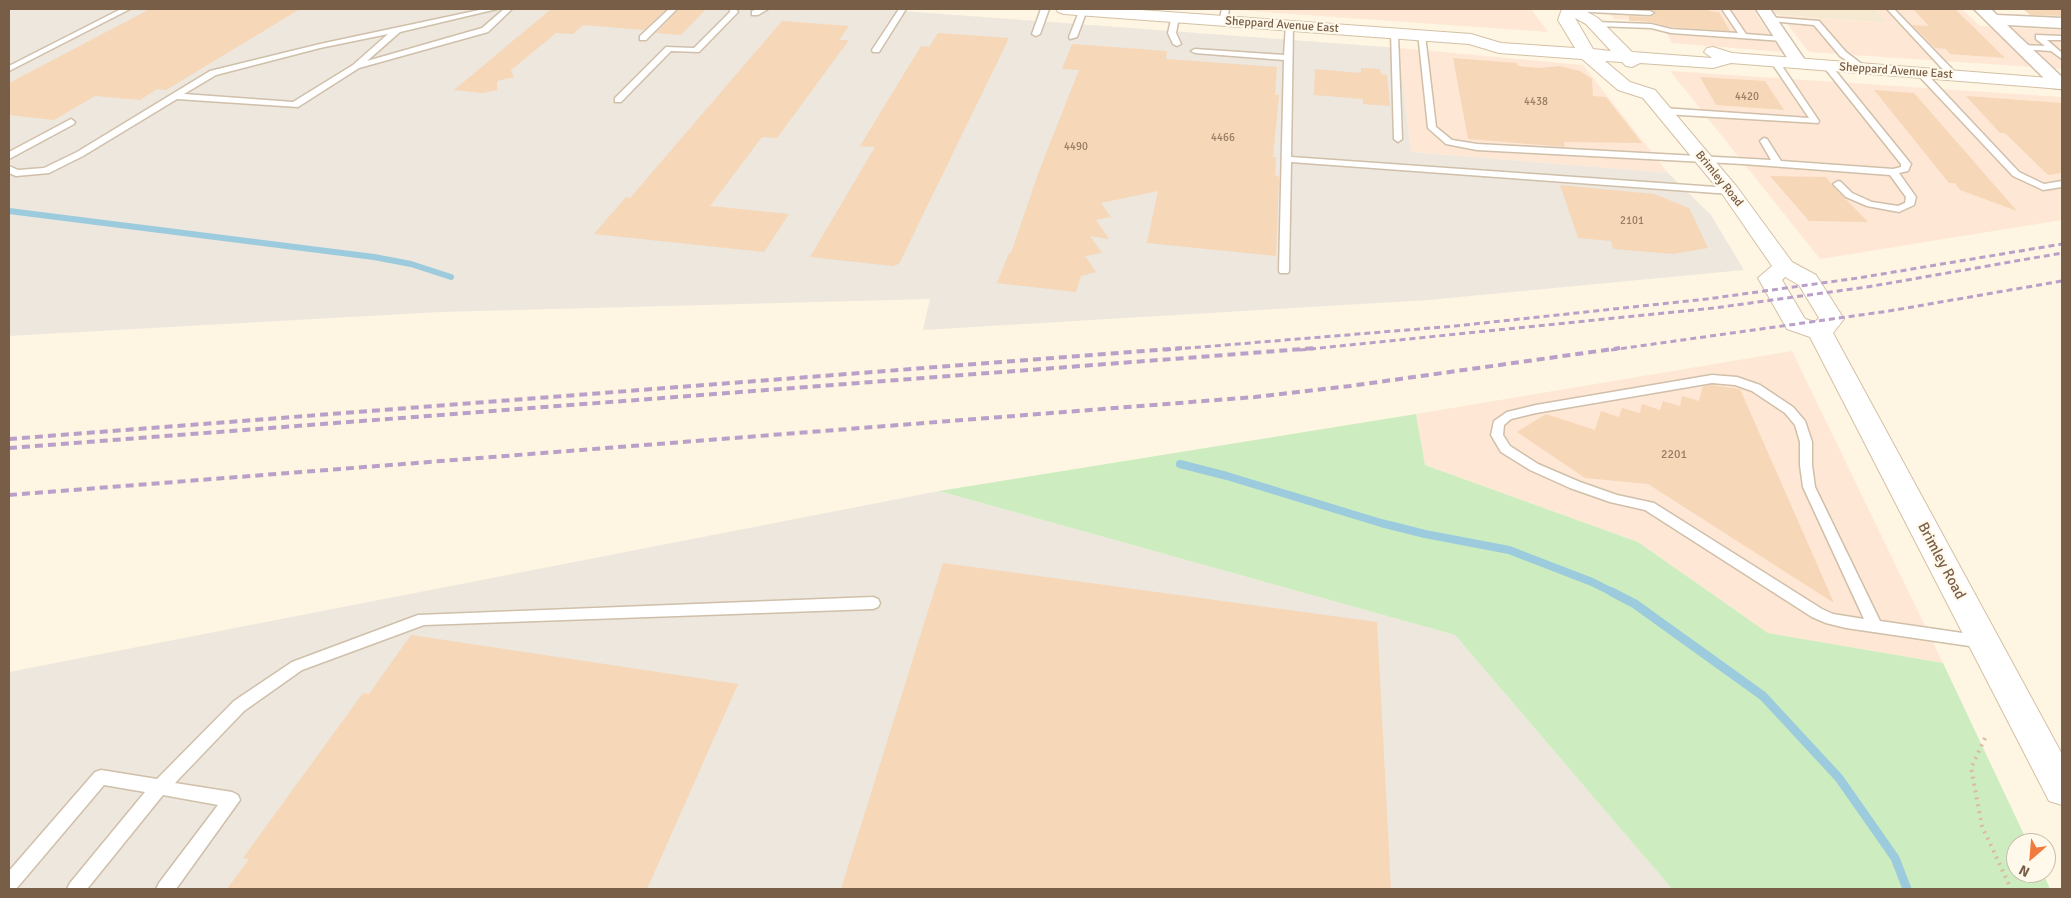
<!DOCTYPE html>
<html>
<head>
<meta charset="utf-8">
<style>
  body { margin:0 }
  #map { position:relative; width:2071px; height:898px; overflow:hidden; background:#fef6e3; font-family:Signika,sans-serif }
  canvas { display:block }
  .frame { position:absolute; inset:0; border:10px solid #785e47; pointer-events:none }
  .north { position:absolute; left:2006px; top:833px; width:50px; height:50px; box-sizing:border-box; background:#fff9eb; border:1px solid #c9bba9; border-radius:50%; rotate:207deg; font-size:14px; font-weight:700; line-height:20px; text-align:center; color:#785e47 }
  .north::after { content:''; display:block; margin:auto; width:18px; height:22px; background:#f17a3f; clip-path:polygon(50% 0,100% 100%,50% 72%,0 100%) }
</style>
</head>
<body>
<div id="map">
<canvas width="2071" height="898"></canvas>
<div class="frame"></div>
<div class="north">N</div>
</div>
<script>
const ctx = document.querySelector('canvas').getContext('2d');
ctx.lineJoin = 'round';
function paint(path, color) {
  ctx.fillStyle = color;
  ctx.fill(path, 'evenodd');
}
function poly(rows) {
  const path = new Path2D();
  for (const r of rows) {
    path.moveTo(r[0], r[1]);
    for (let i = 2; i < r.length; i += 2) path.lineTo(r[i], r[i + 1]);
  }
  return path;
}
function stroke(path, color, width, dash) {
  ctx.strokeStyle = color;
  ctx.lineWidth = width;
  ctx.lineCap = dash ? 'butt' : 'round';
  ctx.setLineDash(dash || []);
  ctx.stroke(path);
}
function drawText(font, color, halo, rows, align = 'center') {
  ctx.font = font + ' Signika,sans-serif';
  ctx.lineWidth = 4.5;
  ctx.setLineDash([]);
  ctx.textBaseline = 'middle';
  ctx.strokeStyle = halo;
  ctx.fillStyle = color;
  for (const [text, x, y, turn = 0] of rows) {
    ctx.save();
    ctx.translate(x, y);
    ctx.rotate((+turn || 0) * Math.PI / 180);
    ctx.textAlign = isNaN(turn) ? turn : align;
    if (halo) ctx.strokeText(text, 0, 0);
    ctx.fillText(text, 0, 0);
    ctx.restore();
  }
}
const residential = poly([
  [1753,9,1875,9,1888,23,1756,13]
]);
const commercial = poly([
  [1224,9,1531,9,1548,32,1250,11],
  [1606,9,1753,9,1782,52,1672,43,1660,22,1614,19],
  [1875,9,1962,9,1980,26,2062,30,2062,69,1809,52,1780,15,1887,23],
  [1399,48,1583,65,1668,173,1411,152],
  [1670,71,2062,97,2062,220,1820,259],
  [1792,351,1943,663,1768,633,1638,542,1425,465,1416,414]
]);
const industrial = poly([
  [9,9,876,9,1399,48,1411,152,1668,173,1711,215,1744,270,1428,300,923,330,930,299,440,312,9,336],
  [939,491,1455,635,1672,889,9,889,9,672]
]);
const green = poly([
  [1416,414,1425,465,1638,542,1768,633,1943,663,2028,843,2016,843,2016,873,2043,873,2050,889,1672,889,1455,635,939,491]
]);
const streamFar2 = poly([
  [9,211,374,257,411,264,451,277]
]);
const streamFar1 = poly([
  [1180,464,1227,476,1381,523,1425,534,1509,550,1592,582,1614,593]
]);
const stream = poly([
  [1612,592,1635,604,1763,696,1839,778,1895,858,1907,889]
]);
const building = poly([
  [150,9,300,9,166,90,157,89,140,100,95,96,54,120,9,115,9,83],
  [551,9,667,9,644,30,583,25,573,34,556,33,511,70,514,77,497,81,497,90,483,93,454,90],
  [679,9,706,9,681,35,656,33],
  [1642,9,1708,9,1709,11,1719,12,1730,31,1670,27,1651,22,1629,21,1629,16,1650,17,1656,14,1651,9],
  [1913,9,1955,9,2005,58,1950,54,1946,49,1935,48,1912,25,1929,26],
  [2023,9,2062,9,2062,16,2030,15],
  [782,21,849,26,839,40,849,40,777,138,762,137,710,206,789,214,764,252,594,234,626,197,630,198],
  [938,33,1009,38,899,264,892,266,810,257,875,147,860,146,921,46,929,47],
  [1072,44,1167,51,1166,59,1277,67,1275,95,1279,95,1273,157,1276,157,1275,175,1279,177,1276,256,1147,243,1158,191,1101,203,1111,217,1096,220,1109,239,1090,236,1102,253,1085,256,1096,272,1081,276,1076,292,997,283,1009,253,1011,253,1039,171,1079,70,1062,69],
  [1453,58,1517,63,1518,66,1539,68,1559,66,1580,71,1592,79,1593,96,1606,97,1642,143,1564,142,1565,147,1468,139],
  [1361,68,1380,69,1381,74,1387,75,1390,106,1363,104,1363,99,1314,95,1315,69,1361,73],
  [1700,77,1765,81,1784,110,1716,105],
  [1874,90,1914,93,2017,211,1960,190,1955,183,1949,183],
  [1966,96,2062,103,2062,173,2048,175,2005,133,2000,133],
  [1770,176,1826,177,1832,185,1868,222,1809,221],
  [1560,185,1654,194,1689,208,1708,248,1673,254,1613,249,1611,241,1578,238],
  [1712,385,1740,389,1834,603,1648,484,1585,478,1517,432,1546,414,1595,430,1601,411,1619,417,1622,408,1640,413,1642,404,1660,410,1663,401,1680,406,1682,396,1699,401,1703,386],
  [943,563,1377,622,1391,889,841,889],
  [411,635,738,684,647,889,227,889,249,859,243,858,363,693,369,694]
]);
const path = poly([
  [1985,738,1971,768,1982,826,2011,889]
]);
const service = poly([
  [121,9,130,9,9,71,9,66,121,9],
  [484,9,497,9,400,32,367,61,482,28,504,9,512,9,488,32,359,68,298,107,177,99,83,156,49,173,16,176,9,173,9,166,18,170,44,168,77,152,210,71,320,44,484,9],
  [388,34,353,65,293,102,184,94,216,75,320,48,388,34],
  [669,9,677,9,646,40,640,40,640,36,669,9],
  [730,9,736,9,738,12,699,52,671,51,621,102,615,102,615,98,666,47,694,48,730,12,730,9],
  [758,9,768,9,758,15,752,15,752,11,758,9],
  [899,9,906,9,879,52,873,52,872,50,899,9],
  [1041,9,1049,9,1040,34,1036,36,1032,34,1041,9],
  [1080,9,1087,10,1077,37,1070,39,1069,37,1080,9],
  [1222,9,1229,9,1227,21,1223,23,1219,21,1222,9],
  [1566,9,1609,9,1650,11,1654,13,1650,15,1570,11,1566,9],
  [1722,9,1729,9,1746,34,1783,37,1787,39,1783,41,1671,33,1651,28,1595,26,1591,24,1595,22,1651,24,1671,29,1738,33,1722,9],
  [1887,9,1894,9,1956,73,1956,77,1950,77,1887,9],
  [1172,15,1179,17,1176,33,1181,44,1177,46,1173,44,1168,33,1172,15],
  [1767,17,1819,21,1846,52,1867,68,1860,70,1840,56,1814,25,1770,21,1766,19,1767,17],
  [1286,24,1293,26,1291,157,1730,188,1735,191,1730,194,1291,162,1289,271,1288,273,1280,273,1279,271,1284,60,1195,53,1191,51,1195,49,1284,55,1286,24],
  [1391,32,1398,34,1402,139,1398,142,1394,139,1391,32],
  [1418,33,1425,35,1436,127,1452,140,1477,144,1771,160,1760,141,1764,138,1767,139,1781,161,1893,169,1901,167,1901,164,1823,66,1830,64,1911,164,1908,171,1899,173,1916,197,1914,205,1899,212,1867,206,1846,197,1833,184,1838,181,1841,182,1852,193,1872,202,1898,206,1905,203,1906,197,1890,175,1743,164,1477,150,1446,144,1428,128,1418,33],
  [2036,35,2062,36,2062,40,2047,40,2062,53,2062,59,2051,51,2021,49,2017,47,2021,45,2045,46,2036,39,2036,35],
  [1772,60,1778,60,1819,121,1818,123,1663,114,1659,111,1663,108,1809,118,1771,62,1772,60],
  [1918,71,1924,71,2019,172,2044,184,2062,181,2062,187,2043,190,2013,176,1918,75,1918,71],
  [71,119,75,122,74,124,9,159,9,152,71,119],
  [1712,375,1737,377,1760,385,1793,407,1805,421,1812,442,1812,465,1815,487,1880,621,1983,636,1988,638,1990,642,1988,646,1983,648,1846,628,1826,623,1812,617,1645,510,1610,502,1570,488,1530,470,1501,452,1491,435,1494,421,1507,412,1536,405,1712,375],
  [1712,383,1735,385,1752,391,1785,413,1795,425,1800,442,1800,465,1803,487,1864,619,1833,614,1822,609,1654,503,1617,495,1580,482,1538,464,1510,446,1503,435,1504,425,1511,419,1536,413,1712,383],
  [873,597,878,599,880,603,878,607,873,609,424,625,302,670,244,711,175,783,232,792,238,795,240,800,176,889,156,889,159,883,218,805,163,795,87,889,67,889,70,883,145,792,104,785,16,889,9,889,9,871,95,772,101,770,157,779,234,701,292,662,418,615,873,597]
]);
const minor = poly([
  [1756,9,1770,9,1807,63,1805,67,1793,67,1756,9],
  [1974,9,1991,9,1997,15,2062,18,2062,28,2007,25,2062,77,2062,89,2054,88,1974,9]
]);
const secondary = poly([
  [1056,9,1127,9,1471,34,1501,43,1575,48,1558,20,1562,9,1582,9,1598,18,1632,52,1712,58,1704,52,1707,48,1713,47,1732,53,2062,79,2062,89,1731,63,1713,68,1640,63,1632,67,1626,66,1622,62,1605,61,1630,82,1655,90,1737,187,1792,262,1816,275,1844,319,1833,333,2062,754,2062,805,2049,801,1810,337,1787,329,1758,278,1772,266,1723,195,1643,98,1618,90,1582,59,1499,53,1469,44,1064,14,1058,12,1056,9],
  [1575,18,1586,24,1611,51,1593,49,1575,18],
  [1785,277,1799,285,1819,318,1815,322,1805,319,1782,280,1785,277]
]);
const railFar1 = poly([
  [1165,350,1455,326,1707,299,1858,278,2062,244],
  [1300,350,1714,308,1867,287,2062,253],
  [1611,350,1889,311,2062,281]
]);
const rail = poly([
  [9,439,1182,348],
  [9,448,1316,348],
  [9,495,1255,397,1350,386,1620,348]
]);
const farNumbernames = [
  ["4420",1747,97],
  ["4438",1536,102],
  ["4466",1223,138],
  ["4490",1076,147],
  ["2101",1632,221]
];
const farStreetnames = [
  ["Sheppard Avenue East",1282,25,4],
  ["Sheppard Avenue East",1896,71,4],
  ["Brimley Road",1719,179,51]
];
const numberNames = [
  ["2201",1674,455]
];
const streetNames = [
  ["Brimley Road",1941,561,62]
];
paint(residential, '#f6e9d1');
paint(commercial, '#ffe7d6');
paint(industrial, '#ede7de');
paint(green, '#cdedc0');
stroke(streamFar2, '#9bcbdc', 6);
stroke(streamFar1, '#9bcbdc', 8);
stroke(stream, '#9bcbdc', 9);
paint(building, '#f6d7b8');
stroke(service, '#d0bfa9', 3);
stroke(minor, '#d0bfa9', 3);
stroke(secondary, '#d4c0a5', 2);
stroke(path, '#dbbb9b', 4, [2, 5]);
paint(service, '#fff');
paint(minor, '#fff');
paint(secondary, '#fff');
stroke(railFar1, '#baa0c8', 3, [6, 4]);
stroke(rail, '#baa0c8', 4, [8, 5]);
drawText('11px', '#987c63', null, farNumbernames);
drawText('12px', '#785e47', '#fff9eb', farStreetnames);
drawText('12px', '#987c63', null, numberNames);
drawText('15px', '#785e47', '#fff9eb', streetNames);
</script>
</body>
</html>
